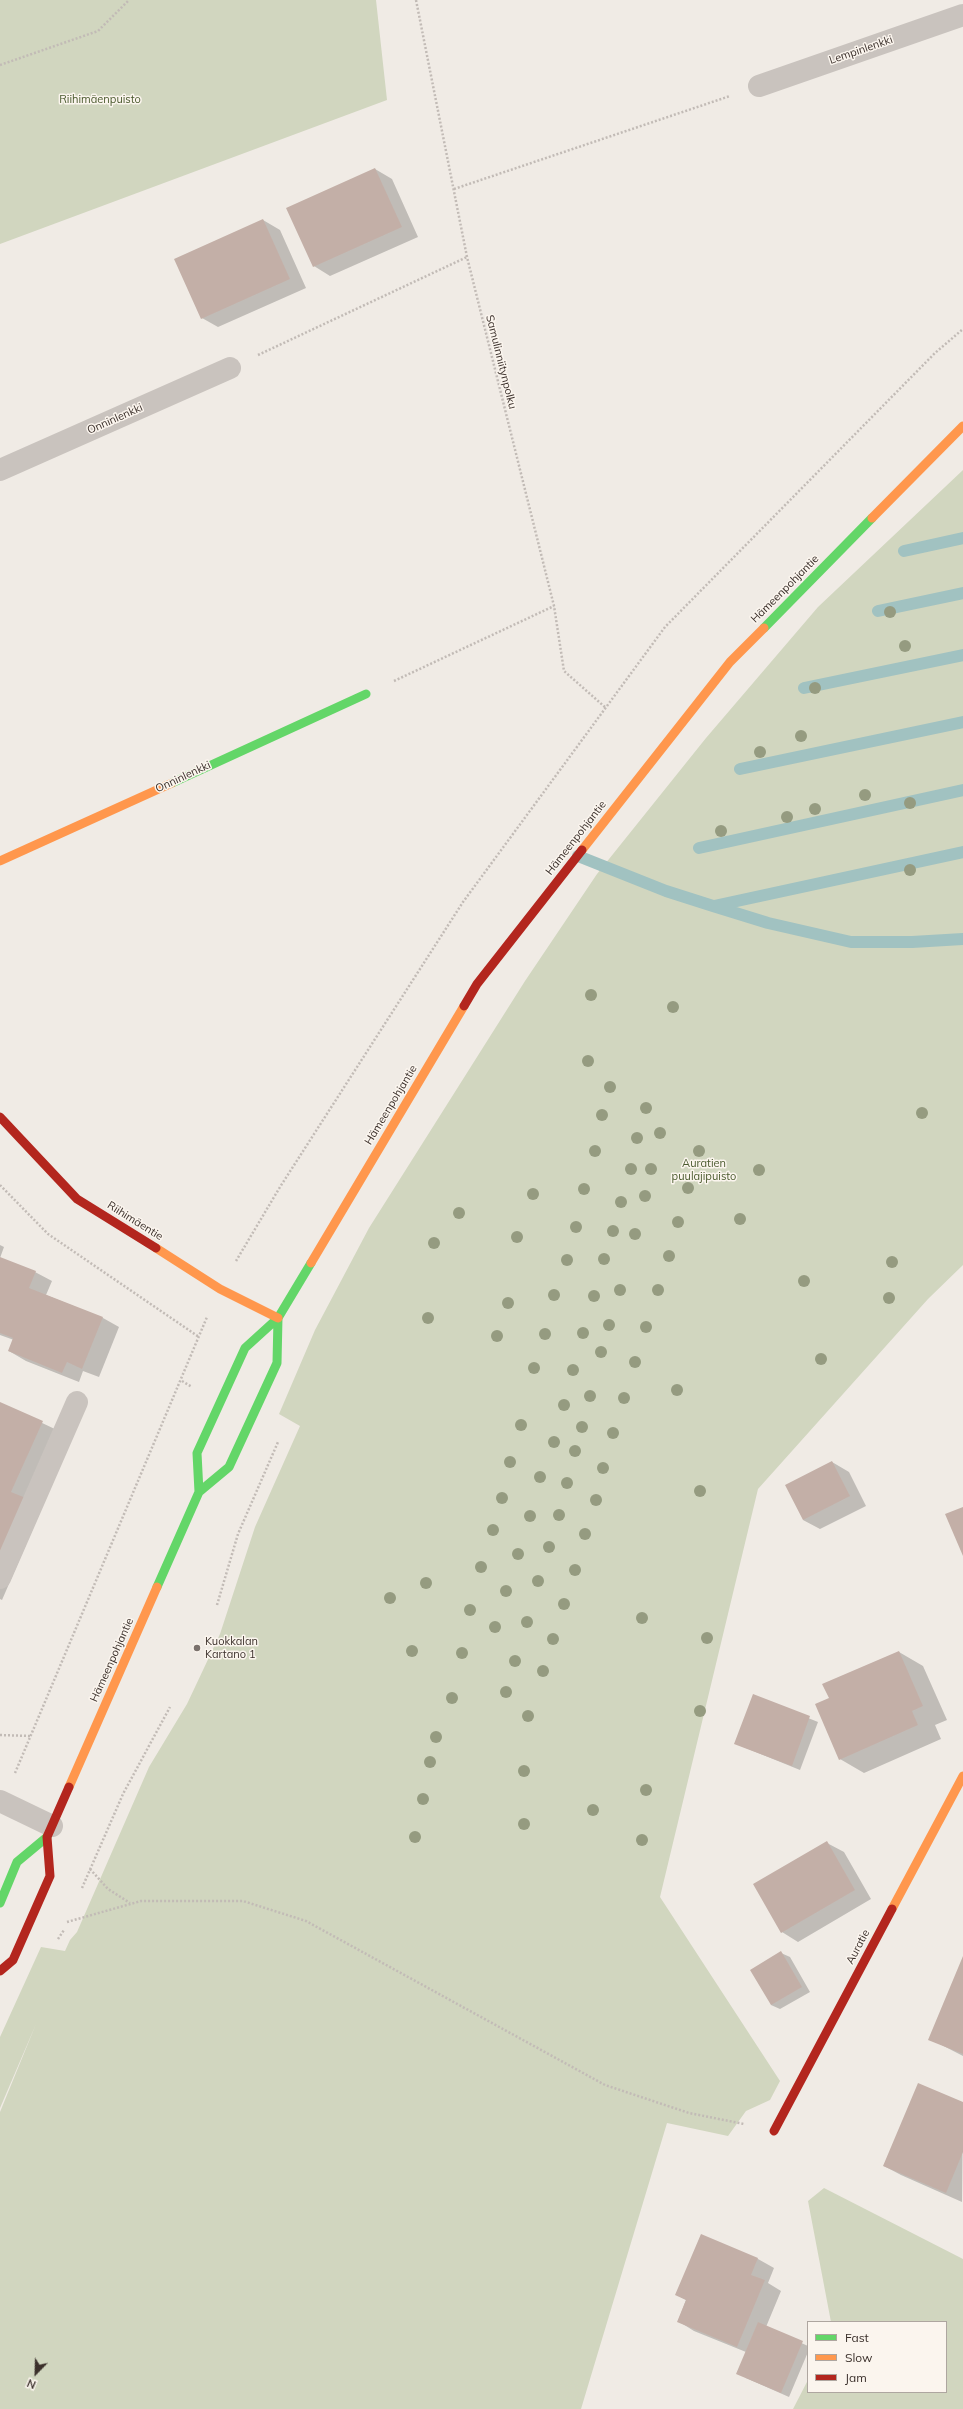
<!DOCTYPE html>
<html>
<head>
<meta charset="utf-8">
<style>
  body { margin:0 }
  #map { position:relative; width:963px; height:2409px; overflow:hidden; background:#f0ebe5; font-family:Mulish,sans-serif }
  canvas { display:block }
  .legend { position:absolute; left:807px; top:2321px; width:140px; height:72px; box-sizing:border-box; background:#fbf5ee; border:1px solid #aea6a0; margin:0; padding:5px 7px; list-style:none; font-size:12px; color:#3b302b }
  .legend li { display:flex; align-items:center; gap:8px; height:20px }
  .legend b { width:20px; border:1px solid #aea6a0 }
  .north { position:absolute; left:16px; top:2353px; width:40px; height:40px; -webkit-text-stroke:3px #fbf5ee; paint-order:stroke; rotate:203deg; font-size:11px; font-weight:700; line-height:16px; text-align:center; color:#3b302b }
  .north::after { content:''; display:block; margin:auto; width:14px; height:18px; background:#3b302b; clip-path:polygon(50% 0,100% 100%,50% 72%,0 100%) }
</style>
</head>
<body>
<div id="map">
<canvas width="963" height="2409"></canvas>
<ul class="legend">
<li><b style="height:5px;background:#63d668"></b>Fast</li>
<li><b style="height:5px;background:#ff974d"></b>Slow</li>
<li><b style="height:5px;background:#b3261e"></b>Jam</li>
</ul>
<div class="north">N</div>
</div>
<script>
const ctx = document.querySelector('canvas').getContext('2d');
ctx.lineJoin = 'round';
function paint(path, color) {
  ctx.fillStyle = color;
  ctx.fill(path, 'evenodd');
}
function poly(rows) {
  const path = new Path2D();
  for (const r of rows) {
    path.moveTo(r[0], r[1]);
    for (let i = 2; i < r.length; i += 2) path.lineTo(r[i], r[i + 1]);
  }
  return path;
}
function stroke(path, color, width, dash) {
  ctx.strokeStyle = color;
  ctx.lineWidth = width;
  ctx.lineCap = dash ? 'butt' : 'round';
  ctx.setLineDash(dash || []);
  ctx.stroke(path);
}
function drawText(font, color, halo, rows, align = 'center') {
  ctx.font = font + ' Mulish,sans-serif';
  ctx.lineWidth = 3;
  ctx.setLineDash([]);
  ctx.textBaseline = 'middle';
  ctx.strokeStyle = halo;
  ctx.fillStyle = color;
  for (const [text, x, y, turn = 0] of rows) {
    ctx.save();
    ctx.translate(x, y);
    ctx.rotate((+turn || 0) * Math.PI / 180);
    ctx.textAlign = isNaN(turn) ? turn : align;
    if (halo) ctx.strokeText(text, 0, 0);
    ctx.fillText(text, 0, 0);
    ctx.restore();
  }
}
const green = poly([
  [0,0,376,0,387,100,0,244],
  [963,470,963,1265,928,1299,758,1489,660,1897,780,2081,770,2100,746,2111,728,2136,667,2123,581,2409,0,2409,0,2112,36,2024,0,2108,0,2037,41,1947,65,1951,70,1940,77,1932,149,1767,187,1704,220,1634,255,1527,300,1426,279,1414,315,1330,369,1228,525,981,597,874,706,738,818,607],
  [824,2188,963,2259,963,2409,793,2409,808,2380,808,2392,946,2392,946,2322,831,2322,808,2201]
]);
const shadow = poly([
  [375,169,392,179,418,237,330,276,314,266],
  [263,220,280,230,306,288,218,327,202,318],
  [0,1245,4,1247,0,1258,35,1272,52,1281,46,1295,103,1318,119,1327,99,1377,83,1371,79,1382,26,1361,9,1351,14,1340,0,1335],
  [0,1403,59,1431,42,1508,2,1600,0,1599],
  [832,1462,849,1472,866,1506,820,1529,803,1520],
  [899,1652,923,1666,947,1720,935,1725,941,1739,864,1773,840,1759,830,1699],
  [754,1696,818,1722,800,1770,736,1744],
  [827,1843,844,1852,871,1899,798,1942,782,1932],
  [781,1953,790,1957,810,1992,780,2009,771,2005],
  [963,1958,963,2056,930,2039],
  [963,2103,962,2202,901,2175,884,2166],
  [701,2235,758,2259,774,2268,768,2283,781,2291,766,2327,808,2346,808,2352,789,2397,746,2378,746,2352,694,2331,678,2321,686,2300,677,2295]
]);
const stream = poly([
  [904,551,963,538],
  [878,611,963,593],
  [804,688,963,655],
  [740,769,963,722],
  [699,848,963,790],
  [578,856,666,891,713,906,768,923,851,942,912,942,963,939],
  [714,906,963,852]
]);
const building = poly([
  [375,168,402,227,313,267,286,208],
  [263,219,290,279,201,319,174,259],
  [0,1257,36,1271,29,1288,103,1317,82,1369,67,1362,62,1373,8,1351,13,1338,0,1333],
  [0,1402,43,1421,11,1492,26,1498,0,1557],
  [832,1461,850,1496,803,1520,785,1485],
  [963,1507,963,1556,945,1514],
  [899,1651,923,1706,912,1711,918,1725,839,1760,815,1704,829,1698,822,1684],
  [753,1694,810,1716,792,1766,734,1744],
  [827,1841,855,1890,781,1933,753,1884],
  [781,1951,802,1987,771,2005,750,1970],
  [963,1956,963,2054,928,2040],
  [918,2083,963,2102,963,2152,946,2193,883,2166],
  [701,2234,758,2258,751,2275,765,2280,737,2347,677,2322,686,2300,675,2295],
  [758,2322,803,2341,781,2393,736,2374]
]);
const path = poly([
  [416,0,467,257,554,606,564,671,606,708],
  [0,65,98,31,129,0],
  [454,189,730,96],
  [258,355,467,257],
  [394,681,554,606],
  [0,1185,48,1234,199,1337],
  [236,1261,280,1187,463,902,665,627,935,353,963,329],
  [182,1381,192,1387],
  [217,1605,238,1534,278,1442],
  [0,1735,31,1736],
  [15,1773,207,1317],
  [90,1869,108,1889,130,1903],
  [82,1888,123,1794,170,1707],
  [67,1922,141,1901,243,1901,306,1921,605,2085,689,2113,744,2124],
  [58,1939,64,1930]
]);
const lane = poly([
  [0,1578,77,1402]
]);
const street = poly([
  [759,86,963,15],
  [0,470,230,368],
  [0,1801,52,1826]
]);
const fast = poly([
  [764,628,872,518],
  [172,783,366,694],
  [199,1492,197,1453,245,1348,278,1318,311,1263],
  [157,1587,199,1492,229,1467,277,1363,278,1318],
  [0,1903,17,1862,47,1837]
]);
const slow = poly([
  [872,518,963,426],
  [582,850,730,662,764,628],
  [0,861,172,783],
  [156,1248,220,1289,278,1318],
  [311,1263,464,1006],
  [69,1787,157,1587],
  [892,1909,963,1776]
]);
const jam = poly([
  [464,1006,477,984,582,850],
  [0,1117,77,1199,156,1248],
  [0,1971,13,1960,50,1876,47,1837,69,1787],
  [774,2131,892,1909]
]);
const trees = [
  [890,612],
  [905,646],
  [815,688],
  [801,736],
  [760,752],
  [865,795],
  [910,803],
  [815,809],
  [787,817],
  [721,831],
  [910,870],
  [591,995],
  [673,1007],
  [588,1061],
  [610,1087],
  [646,1108],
  [922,1113],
  [602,1115],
  [660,1133],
  [637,1138],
  [595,1151],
  [699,1151],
  [631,1169],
  [651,1169],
  [759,1170],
  [688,1188],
  [584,1189],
  [533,1194],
  [645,1196],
  [621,1202],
  [459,1213],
  [740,1219],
  [678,1222],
  [576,1227],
  [613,1231],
  [635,1234],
  [517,1237],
  [434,1243],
  [669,1256],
  [604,1259],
  [567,1260],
  [892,1262],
  [804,1281],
  [620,1290],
  [658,1290],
  [554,1295],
  [594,1296],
  [889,1298],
  [508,1303],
  [428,1318],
  [609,1325],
  [646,1327],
  [583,1333],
  [545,1334],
  [497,1336],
  [601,1352],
  [821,1359],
  [635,1362],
  [534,1368],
  [573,1370],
  [677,1390],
  [590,1396],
  [624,1398],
  [564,1405],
  [521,1425],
  [582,1427],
  [613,1433],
  [554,1442],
  [575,1451],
  [510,1462],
  [603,1468],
  [540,1477],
  [567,1483],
  [700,1491],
  [502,1498],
  [596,1500],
  [559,1515],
  [530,1516],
  [493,1530],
  [585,1534],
  [549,1547],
  [518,1554],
  [481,1567],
  [575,1570],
  [538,1581],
  [426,1583],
  [506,1591],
  [390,1598],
  [564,1604],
  [470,1610],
  [642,1618],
  [527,1622],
  [495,1627],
  [707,1638],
  [553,1639],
  [412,1651],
  [462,1653],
  [515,1661],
  [543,1671],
  [506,1692],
  [452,1698],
  [700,1711],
  [528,1716],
  [436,1737],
  [430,1762],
  [524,1771],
  [646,1790],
  [423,1799],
  [593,1810],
  [524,1824],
  [415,1837],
  [642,1840]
];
const markers = [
  [197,1648,4,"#7a716c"]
];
const streetNames = [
  ["Lempinlenkki",861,50,-19],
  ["Samulinniitynpolku",501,362,76],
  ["Onninlenkki",115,419,-24],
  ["Hämeenpohjantie",785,589,-45],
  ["Onninlenkki",183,777,-25],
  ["Hämeenpohjantie",576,838,-52],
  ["Hämeenpohjantie",391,1105,-59],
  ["Riihimäentie",135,1221,32],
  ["Hämeenpohjantie",112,1660,-66],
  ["Auratie",858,1947,-62]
];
const parkNames = [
  ["Riihimäenpuisto",100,100],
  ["Auratien",704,1164],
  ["puulajipuisto",704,1177]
];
const poiNames = [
  ["Kuokkalan",205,1642],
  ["Kartano 1",205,1655]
];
paint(green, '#d1d6bf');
paint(shadow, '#0003');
stroke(stream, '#a1c2c1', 12);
paint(building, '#c3afa7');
stroke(path, '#c2bbb6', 2.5, [2, 2]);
stroke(lane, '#c9c3be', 22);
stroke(street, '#c9c3be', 22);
stroke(fast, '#63d668', 9);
stroke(slow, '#ff974d', 9);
stroke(jam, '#b3261e', 9);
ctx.fillStyle = '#959b80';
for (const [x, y] of trees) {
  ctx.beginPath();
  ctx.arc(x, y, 6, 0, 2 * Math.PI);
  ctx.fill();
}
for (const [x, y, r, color] of markers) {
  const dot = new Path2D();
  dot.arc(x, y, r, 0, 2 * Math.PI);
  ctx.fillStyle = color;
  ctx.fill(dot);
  stroke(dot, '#fbf5ee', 1.5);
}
drawText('11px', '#3b302b', '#fbf5ee', streetNames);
drawText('11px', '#4a5a2e', '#fbf5ee', parkNames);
drawText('11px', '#3b302b', '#fbf5ee', poiNames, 'left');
</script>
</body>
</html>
